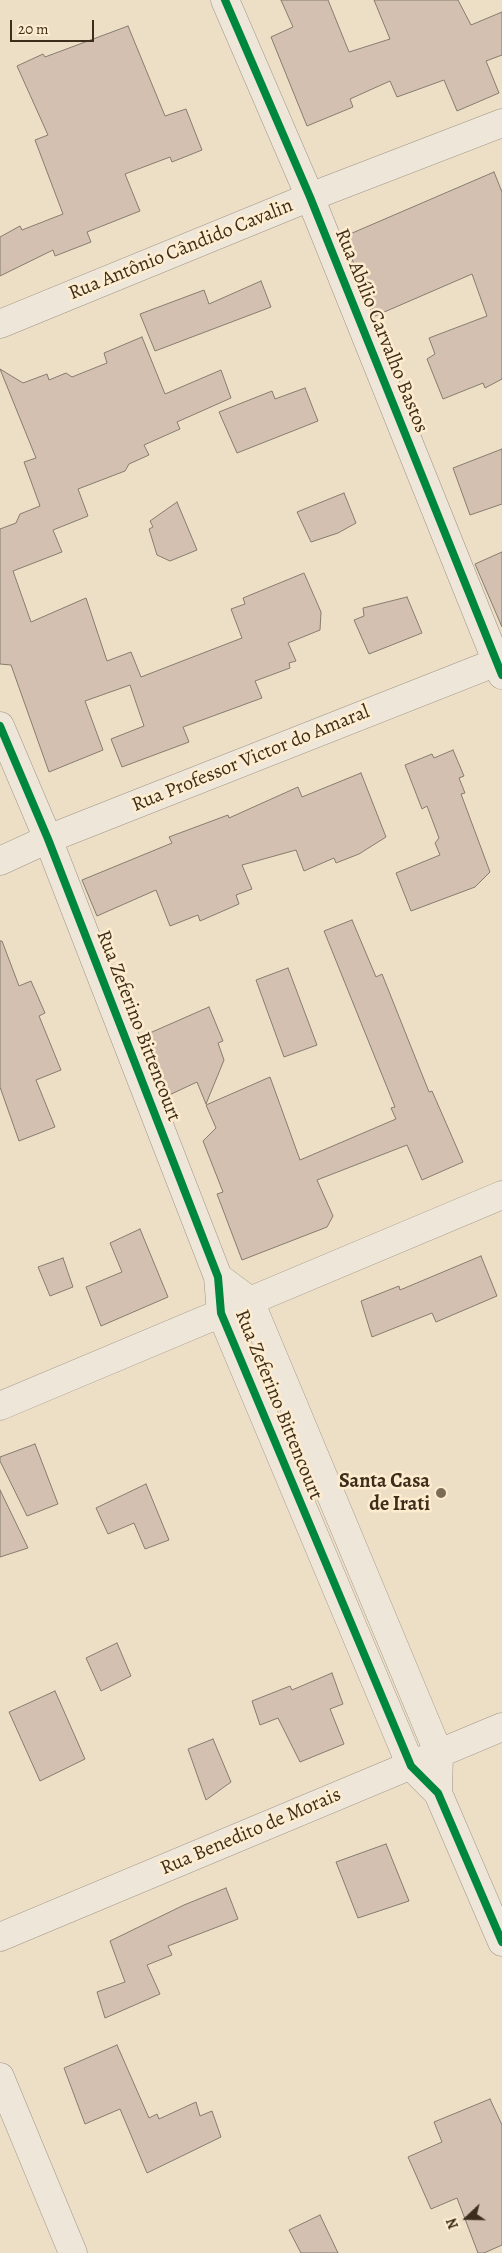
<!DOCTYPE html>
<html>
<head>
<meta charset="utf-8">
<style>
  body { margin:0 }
  #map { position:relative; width:502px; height:2253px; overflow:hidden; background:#eddec6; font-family:Alegreya,serif }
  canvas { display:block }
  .north { position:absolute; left:442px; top:2193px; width:50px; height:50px; -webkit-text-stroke:4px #feeccf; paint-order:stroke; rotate:249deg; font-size:14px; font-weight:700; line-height:20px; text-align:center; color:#3d2e1b }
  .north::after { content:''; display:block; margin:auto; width:18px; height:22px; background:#3d2e1b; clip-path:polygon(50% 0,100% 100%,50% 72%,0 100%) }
  .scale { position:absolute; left:10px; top:20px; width:84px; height:22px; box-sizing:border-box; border:2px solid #3d2e1b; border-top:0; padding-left:6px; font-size:15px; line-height:18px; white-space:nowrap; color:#3d2e1b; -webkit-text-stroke:4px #feeccf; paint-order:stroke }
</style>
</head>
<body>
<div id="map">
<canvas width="502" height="2253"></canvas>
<div class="north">N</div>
<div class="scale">20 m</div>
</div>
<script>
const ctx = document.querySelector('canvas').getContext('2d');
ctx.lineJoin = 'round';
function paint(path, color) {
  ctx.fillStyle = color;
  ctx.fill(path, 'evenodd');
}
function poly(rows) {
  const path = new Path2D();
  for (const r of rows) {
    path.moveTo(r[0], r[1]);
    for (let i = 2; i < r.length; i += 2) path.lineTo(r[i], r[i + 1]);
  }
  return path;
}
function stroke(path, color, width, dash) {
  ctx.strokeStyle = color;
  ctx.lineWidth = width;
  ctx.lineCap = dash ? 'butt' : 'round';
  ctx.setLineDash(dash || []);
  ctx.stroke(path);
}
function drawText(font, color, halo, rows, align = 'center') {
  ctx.font = font + ' Alegreya,serif';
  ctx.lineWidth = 5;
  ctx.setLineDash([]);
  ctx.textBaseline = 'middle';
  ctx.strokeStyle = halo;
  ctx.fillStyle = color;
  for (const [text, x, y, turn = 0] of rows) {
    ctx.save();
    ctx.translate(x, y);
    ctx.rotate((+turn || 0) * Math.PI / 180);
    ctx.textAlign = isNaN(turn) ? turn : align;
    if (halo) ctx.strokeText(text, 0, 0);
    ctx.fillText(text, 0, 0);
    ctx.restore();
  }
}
const building = poly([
  [281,0,328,0,349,52,390,39,374,0,458,0,471,25,502,12,502,55,486,61,499,93,457,111,444,80,397,97,390,81,350,99,353,107,307,126,271,37,293,27,281,0],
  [128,26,165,116,186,109,202,150,172,162,170,157,125,174,140,211,87,232,91,242,55,256,53,250,0,276,0,237,20,226,22,230,63,214,35,140,48,135,17,66,43,54,45,57,128,26],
  [494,172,502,192,502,379,485,388,483,383,443,399,427,359,435,354,429,338,487,316,472,274,375,316,343,237,494,172],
  [261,281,271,307,155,351,140,314,204,290,209,304,261,281],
  [142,337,165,394,221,370,231,398,177,422,180,429,144,445,149,455,129,464,125,471,78,489,88,516,53,530,62,552,13,571,31,622,86,598,107,661,131,652,141,677,242,638,231,609,245,604,243,598,304,573,321,612,320,630,288,643,296,661,289,663,290,668,255,681,262,698,183,727,189,742,122,767,111,739,144,726,130,685,85,701,103,750,49,772,11,665,0,664,0,529,16,523,20,514,40,506,24,462,36,458,0,369,23,383,47,374,49,380,66,373,72,377,107,363,104,353,142,337],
  [305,388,318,421,237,453,219,412,272,391,275,399,305,388],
  [502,449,502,504,470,515,453,468,502,449],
  [344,493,356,523,338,533,311,542,297,512,344,493],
  [177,502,197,550,170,561,157,555,149,529,153,527,150,521,177,502],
  [502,552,502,627,475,564,502,552],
  [407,597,422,633,369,654,354,620,364,616,363,608,407,597],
  [453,750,464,776,459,778,465,793,461,794,490,872,475,887,411,911,396,873,440,855,435,843,439,838,427,806,422,809,405,765,432,754,434,758,453,750],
  [361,773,386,837,359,854,336,863,334,858,304,871,296,850,242,865,252,889,236,895,239,904,200,921,198,915,170,926,156,890,97,916,82,880,172,843,169,837,228,815,229,818,298,787,302,797,361,773],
  [352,920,376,977,382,974,429,1092,432,1091,463,1162,422,1180,407,1145,317,1180,333,1216,327,1227,242,1260,217,1194,223,1192,203,1141,216,1128,206,1105,270,1077,300,1160,396,1119,391,1108,395,1107,324,931,352,920],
  [0,941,2,941,19,986,31,981,45,1013,39,1016,61,1070,36,1080,55,1127,19,1141,0,1087,0,941],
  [288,968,317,1045,284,1057,256,980,288,968],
  [209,1007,223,1041,218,1043,224,1060,206,1104,197,1082,167,1096,143,1036,209,1007],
  [140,1229,168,1297,101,1326,86,1287,122,1272,110,1243,140,1229],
  [481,1256,497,1296,436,1322,432,1313,372,1337,361,1301,399,1286,400,1290,481,1256],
  [63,1258,73,1287,50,1296,38,1267,63,1258],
  [35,1444,58,1504,27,1516,0,1461,0,1457,35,1444],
  [146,1484,169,1540,145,1549,134,1523,108,1534,96,1508,146,1484],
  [0,1490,28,1548,0,1557,0,1490],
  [117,1643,131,1676,101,1691,86,1658,117,1643],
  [332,1673,343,1704,330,1709,344,1744,300,1762,278,1718,260,1725,252,1701,290,1686,292,1690,332,1673],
  [55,1691,85,1759,40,1781,9,1712,55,1691],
  [213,1739,231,1782,206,1800,188,1749,213,1739],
  [386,1844,409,1901,358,1918,336,1862,386,1844],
  [226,1888,238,1919,168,1946,172,1955,147,1965,160,1994,105,2018,97,1992,125,1982,110,1941,184,1905,226,1888],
  [117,2045,149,2118,157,2114,159,2119,196,2102,200,2116,212,2111,221,2137,147,2173,120,2109,85,2124,64,2068,117,2045],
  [490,2099,502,2125,502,2245,484,2253,478,2253,457,2198,431,2209,408,2157,442,2142,434,2122,490,2099],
  [320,2215,338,2253,301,2253,289,2230,320,2215]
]);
const minor = poly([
  [225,0,310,197,502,675],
  [0,324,310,197,502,123],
  [0,726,48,839,218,1277,221,1313,411,1766,438,1793,502,1942],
  [0,861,48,839,502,660],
  [218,1277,250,1301,439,1754,438,1793],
  [0,1406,502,1195],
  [0,1937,502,1727],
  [0,2077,73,2253]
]);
const cycleway = poly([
  [225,0,310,197,502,675],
  [0,726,48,839,218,1277,221,1313,411,1766,438,1793,502,1942]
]);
const markers = [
  [441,1493,6,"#7b6c57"]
];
const streetNames = [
  ["Rua Antônio Cândido Cavalin",181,250,-22],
  ["Rua Abílio Carvalho Bastos",381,331,68],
  ["Rua Professor Victor do Amaral",251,759,-22],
  ["Rua Zeferino Bittencourt",138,1026,69],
  ["Rua Zeferino Bittencourt",278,1405,68],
  ["Rua Benedito de Morais",251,1832,-23]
];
const poiNames = [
  ["Santa Casa",430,1482],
  ["de Irati",430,1505]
];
paint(building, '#d3c0b1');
stroke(building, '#867d6e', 1);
stroke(minor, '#9f9585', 29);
stroke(minor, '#efe6da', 28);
stroke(cycleway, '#00873e', 8);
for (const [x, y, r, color] of markers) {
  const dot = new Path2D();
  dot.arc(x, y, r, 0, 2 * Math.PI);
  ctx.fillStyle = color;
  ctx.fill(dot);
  stroke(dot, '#feeccf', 2);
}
drawText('20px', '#3d2e1b', '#feeccf', streetNames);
drawText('bold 20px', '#3d2e1b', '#feeccf', poiNames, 'right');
</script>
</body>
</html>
